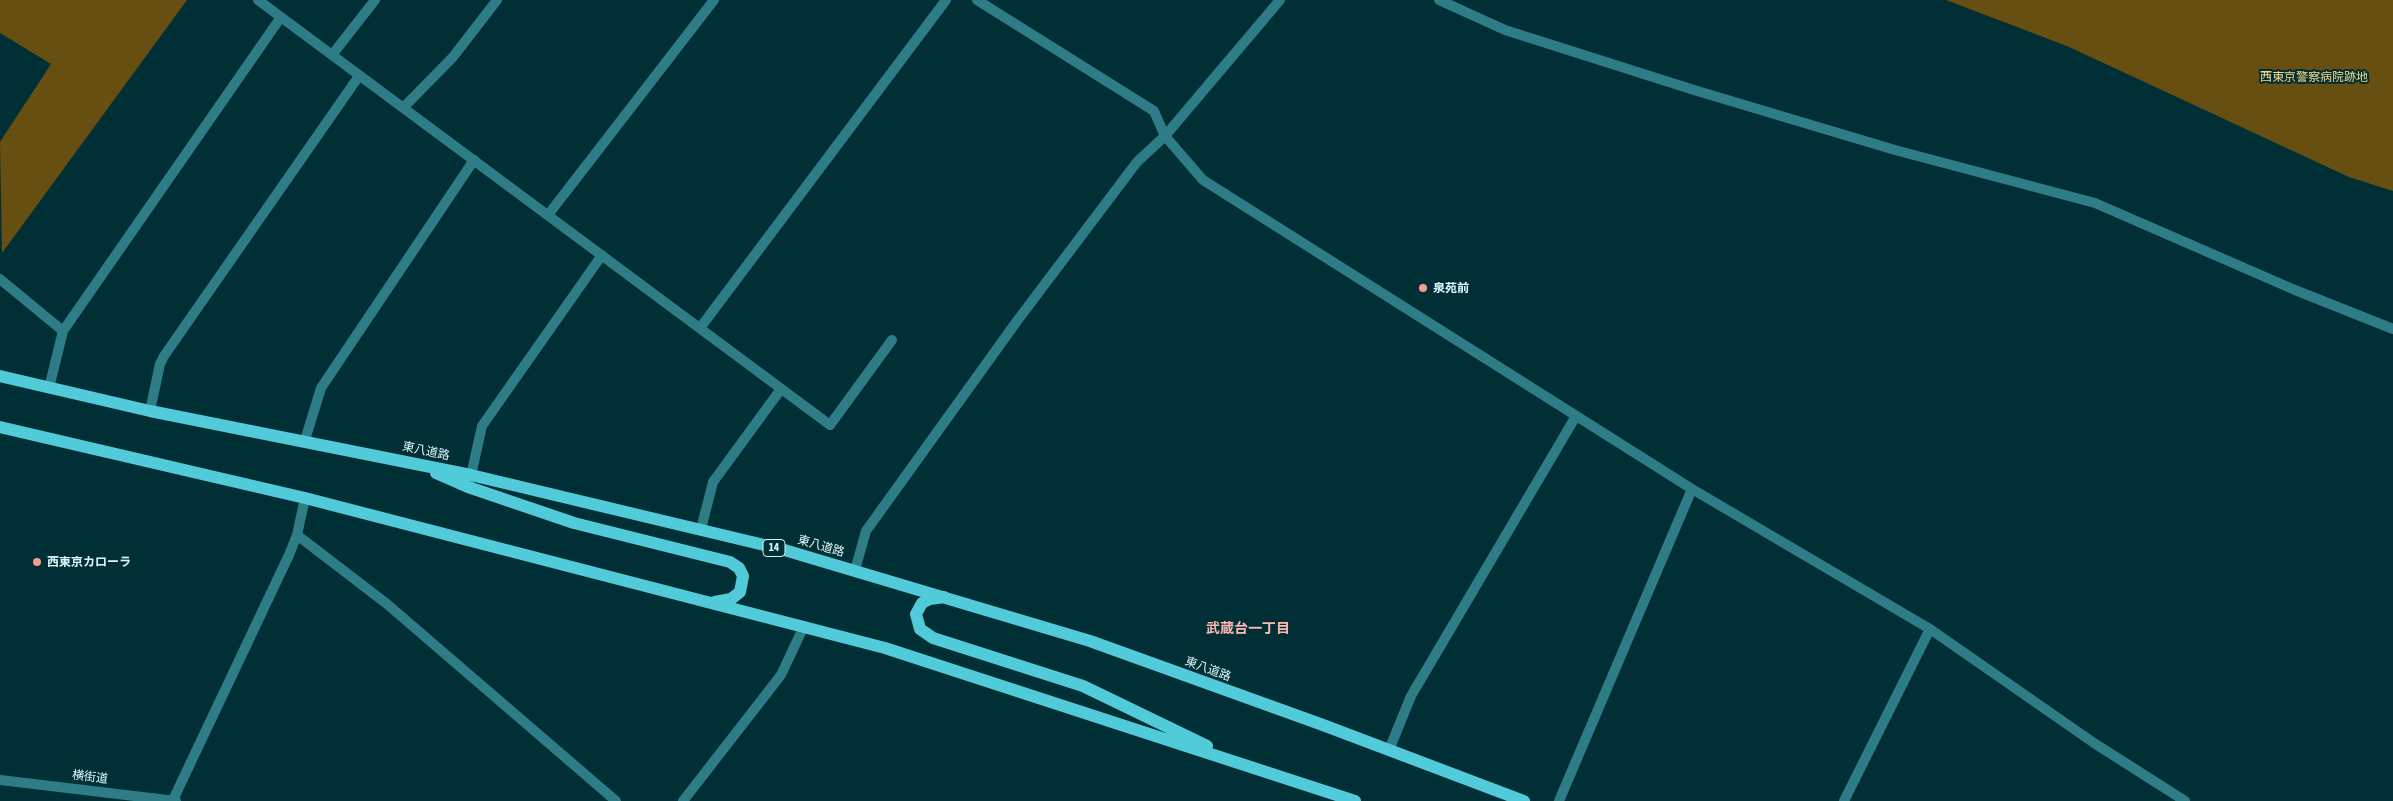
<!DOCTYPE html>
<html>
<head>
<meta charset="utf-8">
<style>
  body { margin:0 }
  canvas { display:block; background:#003035 }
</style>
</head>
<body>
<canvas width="2393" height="801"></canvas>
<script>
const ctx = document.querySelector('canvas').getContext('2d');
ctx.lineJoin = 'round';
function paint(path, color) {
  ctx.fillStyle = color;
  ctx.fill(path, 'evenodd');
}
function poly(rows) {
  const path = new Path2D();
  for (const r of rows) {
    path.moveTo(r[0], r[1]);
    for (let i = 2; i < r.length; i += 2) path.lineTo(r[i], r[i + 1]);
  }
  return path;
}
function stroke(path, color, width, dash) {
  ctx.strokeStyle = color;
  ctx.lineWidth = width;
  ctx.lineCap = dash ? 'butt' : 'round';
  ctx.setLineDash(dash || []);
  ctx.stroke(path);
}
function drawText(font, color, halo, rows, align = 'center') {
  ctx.font = font + ' "Asap Condensed","Noto Sans JP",sans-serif';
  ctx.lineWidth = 4;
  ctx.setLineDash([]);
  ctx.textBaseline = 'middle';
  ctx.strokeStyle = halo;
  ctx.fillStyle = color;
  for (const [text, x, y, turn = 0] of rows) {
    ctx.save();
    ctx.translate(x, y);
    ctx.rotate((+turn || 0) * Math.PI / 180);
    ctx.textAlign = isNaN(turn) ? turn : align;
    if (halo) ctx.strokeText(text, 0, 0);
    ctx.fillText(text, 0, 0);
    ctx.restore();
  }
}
const green = poly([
  [0,0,187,0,2,253,0,142,51,64,0,33],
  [1946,0,2393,0,2393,191,2349,177,2067,46]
]);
const service = poly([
  [977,0,1154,111,1165,136],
  [150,411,160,364,164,356,359,76],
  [830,425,892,340],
  [305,440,321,388,474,160],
  [470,480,482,426,602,255],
  [701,529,713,482,781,389],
  [297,535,387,604,616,801],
  [173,800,289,555,297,535,305,498],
  [683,801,781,675,804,626],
  [1559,801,1692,489],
  [1844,801,1930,629]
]);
const minor = poly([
  [258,0,830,425],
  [1439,0,1505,30,1694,90,1895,150,2095,203,2295,290,2393,329],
  [332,55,375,0],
  [403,108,453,57,497,0],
  [1165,136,1203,180,1692,489,1930,629,2094,743,2185,801],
  [548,215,714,0],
  [0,279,63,331,49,388],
  [700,328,946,0],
  [63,331,281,17],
  [855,570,866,531,1017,321,1137,162,1165,136,1280,0],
  [1389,750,1411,696,1576,416]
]);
const tertiary = poly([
  [0,780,176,801]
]);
const primary = poly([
  [0,376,150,411,471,475,781,549,1090,641,1323,725,1524,801],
  [0,427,305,498,885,648,1355,801],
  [436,473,468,487,574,523,730,562,739,568,743,576,740,592,731,599,715,602],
  [944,597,930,599,922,603,916,614,920,629,933,638,1083,686,1207,746]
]);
const markers = [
  [1423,288,5,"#f59c93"],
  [37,562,5,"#f59c93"]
];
const shields = [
  [774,548,22]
];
const shieldNames = [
  ["14",774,548]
];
const parkNames = [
  ["西東京警察病院跡地",2314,77]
];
const poiNames = [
  ["泉苑前",1433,288],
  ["西東京カローラ",47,562]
];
const streetNames = [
  ["東八道路",426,451,12],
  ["東八道路",821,546,16],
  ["東八道路",1208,669,20],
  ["横街道",90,777,7]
];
const neighbourhoodNames = [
  ["武蔵台一丁目",1248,629]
];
paint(green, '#674f12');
stroke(service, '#2e7d86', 10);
stroke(minor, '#2e7d86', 10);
stroke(tertiary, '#2e7d86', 10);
stroke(primary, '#51cbd9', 12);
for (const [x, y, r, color] of markers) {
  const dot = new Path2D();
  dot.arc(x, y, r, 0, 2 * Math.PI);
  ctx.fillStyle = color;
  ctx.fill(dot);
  stroke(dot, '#003035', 2);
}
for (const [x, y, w] of shields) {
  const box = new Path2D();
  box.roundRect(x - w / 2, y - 8.5, w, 17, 4);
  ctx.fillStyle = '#003035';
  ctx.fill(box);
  stroke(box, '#daf8fc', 1);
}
drawText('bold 11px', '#daf8fc', null, shieldNames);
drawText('12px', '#fcd885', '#003035', parkNames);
drawText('bold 12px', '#daf8fc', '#003035', poiNames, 'left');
drawText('12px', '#daf8fc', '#003035', streetNames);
drawText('bold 14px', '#fcb8b1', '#003035', neighbourhoodNames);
</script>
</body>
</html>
